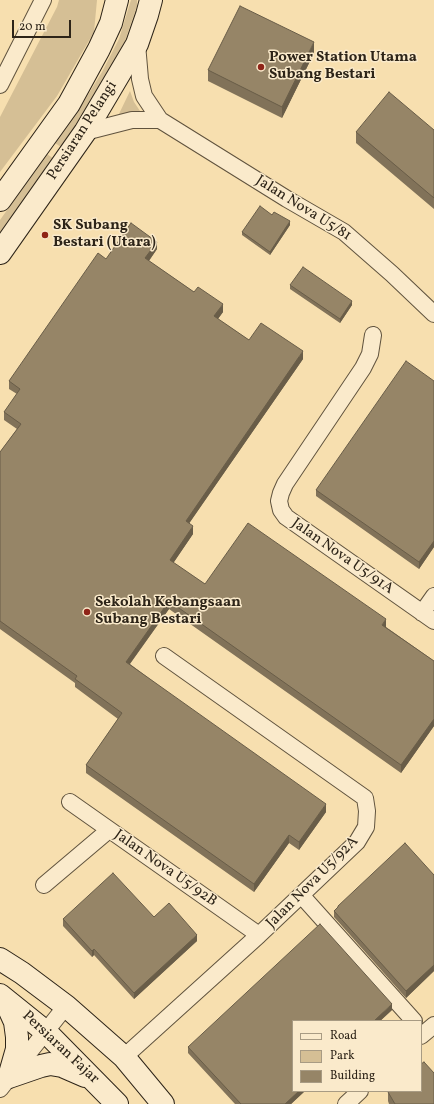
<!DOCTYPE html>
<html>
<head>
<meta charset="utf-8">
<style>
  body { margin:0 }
  #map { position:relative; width:434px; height:1104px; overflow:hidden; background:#f7dfaf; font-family:Vollkorn,serif }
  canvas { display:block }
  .legend { position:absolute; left:292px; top:1020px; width:130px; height:72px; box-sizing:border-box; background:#faeacb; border:1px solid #a89b83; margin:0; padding:5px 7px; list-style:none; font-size:12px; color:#2d2418 }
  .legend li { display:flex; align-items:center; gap:8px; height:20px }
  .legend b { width:20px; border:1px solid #a89b83 }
  .scale { position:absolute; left:12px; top:20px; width:59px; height:18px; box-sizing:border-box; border:2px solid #2d2418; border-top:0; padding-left:5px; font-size:12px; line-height:14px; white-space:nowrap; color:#2d2418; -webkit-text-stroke:3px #faeacb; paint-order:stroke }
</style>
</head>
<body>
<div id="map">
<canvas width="434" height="1104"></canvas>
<ul class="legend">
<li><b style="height:5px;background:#faeacb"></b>Road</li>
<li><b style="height:11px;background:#d5bf95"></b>Park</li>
<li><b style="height:11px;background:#968567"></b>Building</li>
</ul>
<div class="scale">20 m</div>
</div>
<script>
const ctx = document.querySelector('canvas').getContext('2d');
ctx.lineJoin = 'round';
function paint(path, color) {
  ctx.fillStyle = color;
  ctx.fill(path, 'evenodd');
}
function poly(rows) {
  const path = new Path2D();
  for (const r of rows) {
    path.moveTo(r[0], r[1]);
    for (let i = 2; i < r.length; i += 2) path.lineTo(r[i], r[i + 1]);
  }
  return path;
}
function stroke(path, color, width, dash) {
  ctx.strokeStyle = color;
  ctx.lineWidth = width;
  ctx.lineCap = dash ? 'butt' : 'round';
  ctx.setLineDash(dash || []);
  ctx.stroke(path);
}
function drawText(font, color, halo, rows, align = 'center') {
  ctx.font = font + ' Vollkorn,serif';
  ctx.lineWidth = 3;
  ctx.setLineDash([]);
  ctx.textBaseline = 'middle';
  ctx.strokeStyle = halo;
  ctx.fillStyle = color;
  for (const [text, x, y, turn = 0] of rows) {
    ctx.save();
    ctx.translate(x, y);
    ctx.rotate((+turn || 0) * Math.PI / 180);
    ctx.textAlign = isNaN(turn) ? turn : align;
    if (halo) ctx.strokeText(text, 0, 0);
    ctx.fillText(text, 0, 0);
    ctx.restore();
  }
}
const green = poly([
  [59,0,97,0,94,32,57,96,0,172,0,117,57,7],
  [131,0,137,0,137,6,125,41,108,75,61,147,55,143,83,103,102,72,119,39],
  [130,91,134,102,142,114,118,116],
  [47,154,54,159,0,234,0,220]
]);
const street = poly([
  [137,44,140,79,144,96,160,120,287,199,344,232,392,274,434,314],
  [0,85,43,0],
  [85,132,132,120,160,120],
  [373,335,370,354,363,368,285,484,281,493,279,501,281,510,286,517,434,621],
  [422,613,434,596],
  [70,802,259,935],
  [44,885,109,830],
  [302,896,414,1021],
  [421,1036,434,1025],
  [124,1057,259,935,357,842,366,827,367,811,365,798,164,656],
  [0,1089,66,1006],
  [346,1104,360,1091]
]);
const secondary = poly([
  [0,200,69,104,99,49,111,23,117,0],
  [0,253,85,132,137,44,147,15,151,0],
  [0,959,22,973,66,1006,124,1057,163,1104],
  [0,995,46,1032,117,1104],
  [5,1000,15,1022,17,1037,17,1049,9,1077],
  [9,1077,41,1066,50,1064,62,1066,85,1076]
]);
const wall = poly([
  [314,53,282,118,208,81,208,70],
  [434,130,434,209,356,143,356,132],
  [290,225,270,255,242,235,242,232],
  [157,249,149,261,223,312,218,319,249,340,303,359,189,523,193,534,173,563,205,584,386,627,434,661,434,726,401,773,169,609,130,664,326,812,299,850,289,843,254,892,86,773,86,765,118,719,75,687,75,683,0,629,0,452,17,429,4,420,4,412,17,394,9,389,9,381,106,259],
  [290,285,352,305,340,323,290,289],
  [434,381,434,547,419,569,316,496,316,490],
  [434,875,434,971,406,998,334,917,334,911,338,907,338,906],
  [154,917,197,941,134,999,94,955,92,957,63,926,63,919],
  [392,1010,291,1104,235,1104,188,1053,188,1047],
  [388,1092,434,1104,389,1104,388,1101]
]);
const shadedWall = poly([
  [314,42,314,53,282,118,282,107],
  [290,221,290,225,270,255,270,252],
  [157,242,157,249,145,266,145,258],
  [352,301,352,305,340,323,340,319],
  [223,304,223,312,214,324,214,316],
  [303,351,303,359,186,528,186,521],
  [193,526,193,534,170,568,170,560],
  [434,541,434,547,419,569,419,562],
  [169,601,169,609,126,669,126,662],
  [386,619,386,627,382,633,382,625],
  [434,719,434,726,401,773,401,765],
  [326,804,326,812,299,850,299,842],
  [289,835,289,843,254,892,254,884],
  [197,935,197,941,134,999,134,993],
  [94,949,94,955,92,957,92,951],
  [434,965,434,971,406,998,406,991],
  [392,1004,392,1010,380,1021,374,1021],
  [299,1091,305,1091,291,1104,285,1104]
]);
const building = poly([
  [240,6,314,42,282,107,208,70,240,6],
  [389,92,434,130,434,198,356,132,389,92],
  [260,206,272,215,274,212,290,221,270,252,242,232,260,206],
  [131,223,157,242,145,258,194,292,198,287,223,304,214,316,249,340,261,323,303,351,186,521,193,526,170,560,205,584,248,523,386,619,382,625,434,661,434,719,401,765,169,601,126,662,326,804,299,842,289,835,254,884,86,765,122,713,75,679,77,676,0,621,0,452,21,424,4,412,20,389,9,381,98,253,106,259,131,223],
  [303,267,352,301,340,319,290,285,303,267],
  [406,361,434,381,434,541,419,562,316,490,406,361],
  [405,843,434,875,434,965,406,991,334,911,338,907,338,906,405,843],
  [113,873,154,917,169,903,197,935,134,993,94,949,92,951,63,919,113,873],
  [320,924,392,1004,374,1021,293,1021,293,1091,299,1091,285,1104,241,1104,188,1047,320,924],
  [424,1062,434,1073,434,1104,395,1104,388,1092,389,1091,421,1091,421,1064,424,1062]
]);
const markers = [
  [261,67,4,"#8f2418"],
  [45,235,4,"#8f2418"],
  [87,612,4,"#8f2418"]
];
const poiNames = [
  ["Power Station Utama",269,58],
  ["Subang Bestari",269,75],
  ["SK Subang",53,226],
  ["Bestari (Utara)",53,243],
  ["Sekolah Kebangsaan",95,603],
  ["Subang Bestari",95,620]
];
const streetNames = [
  ["Persiaran Pelangi",83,131,-57],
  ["Jalan Nova U5/81",303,209,32],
  ["Jalan Nova U5/91A",342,557,35],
  ["Jalan Nova U5/92B",165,869,35],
  ["Jalan Nova U5/92A",313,883,-45],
  ["Persiaran Fajar",60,1048,43]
];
paint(green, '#d5bf95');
stroke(street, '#60533e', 18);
stroke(secondary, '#2d2418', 24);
stroke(street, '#faeacb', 16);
stroke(secondary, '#faeacb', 22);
paint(wall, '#817259');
paint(shadedWall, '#695d48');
paint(building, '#968567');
stroke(building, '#695d48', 1);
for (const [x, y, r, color] of markers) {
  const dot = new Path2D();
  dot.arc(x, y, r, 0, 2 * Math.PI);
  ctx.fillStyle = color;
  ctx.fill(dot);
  stroke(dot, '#faeacb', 1.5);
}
drawText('bold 15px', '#2d2418', '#faeacb', poiNames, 'left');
drawText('15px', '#2d2418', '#faeacb', streetNames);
</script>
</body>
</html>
